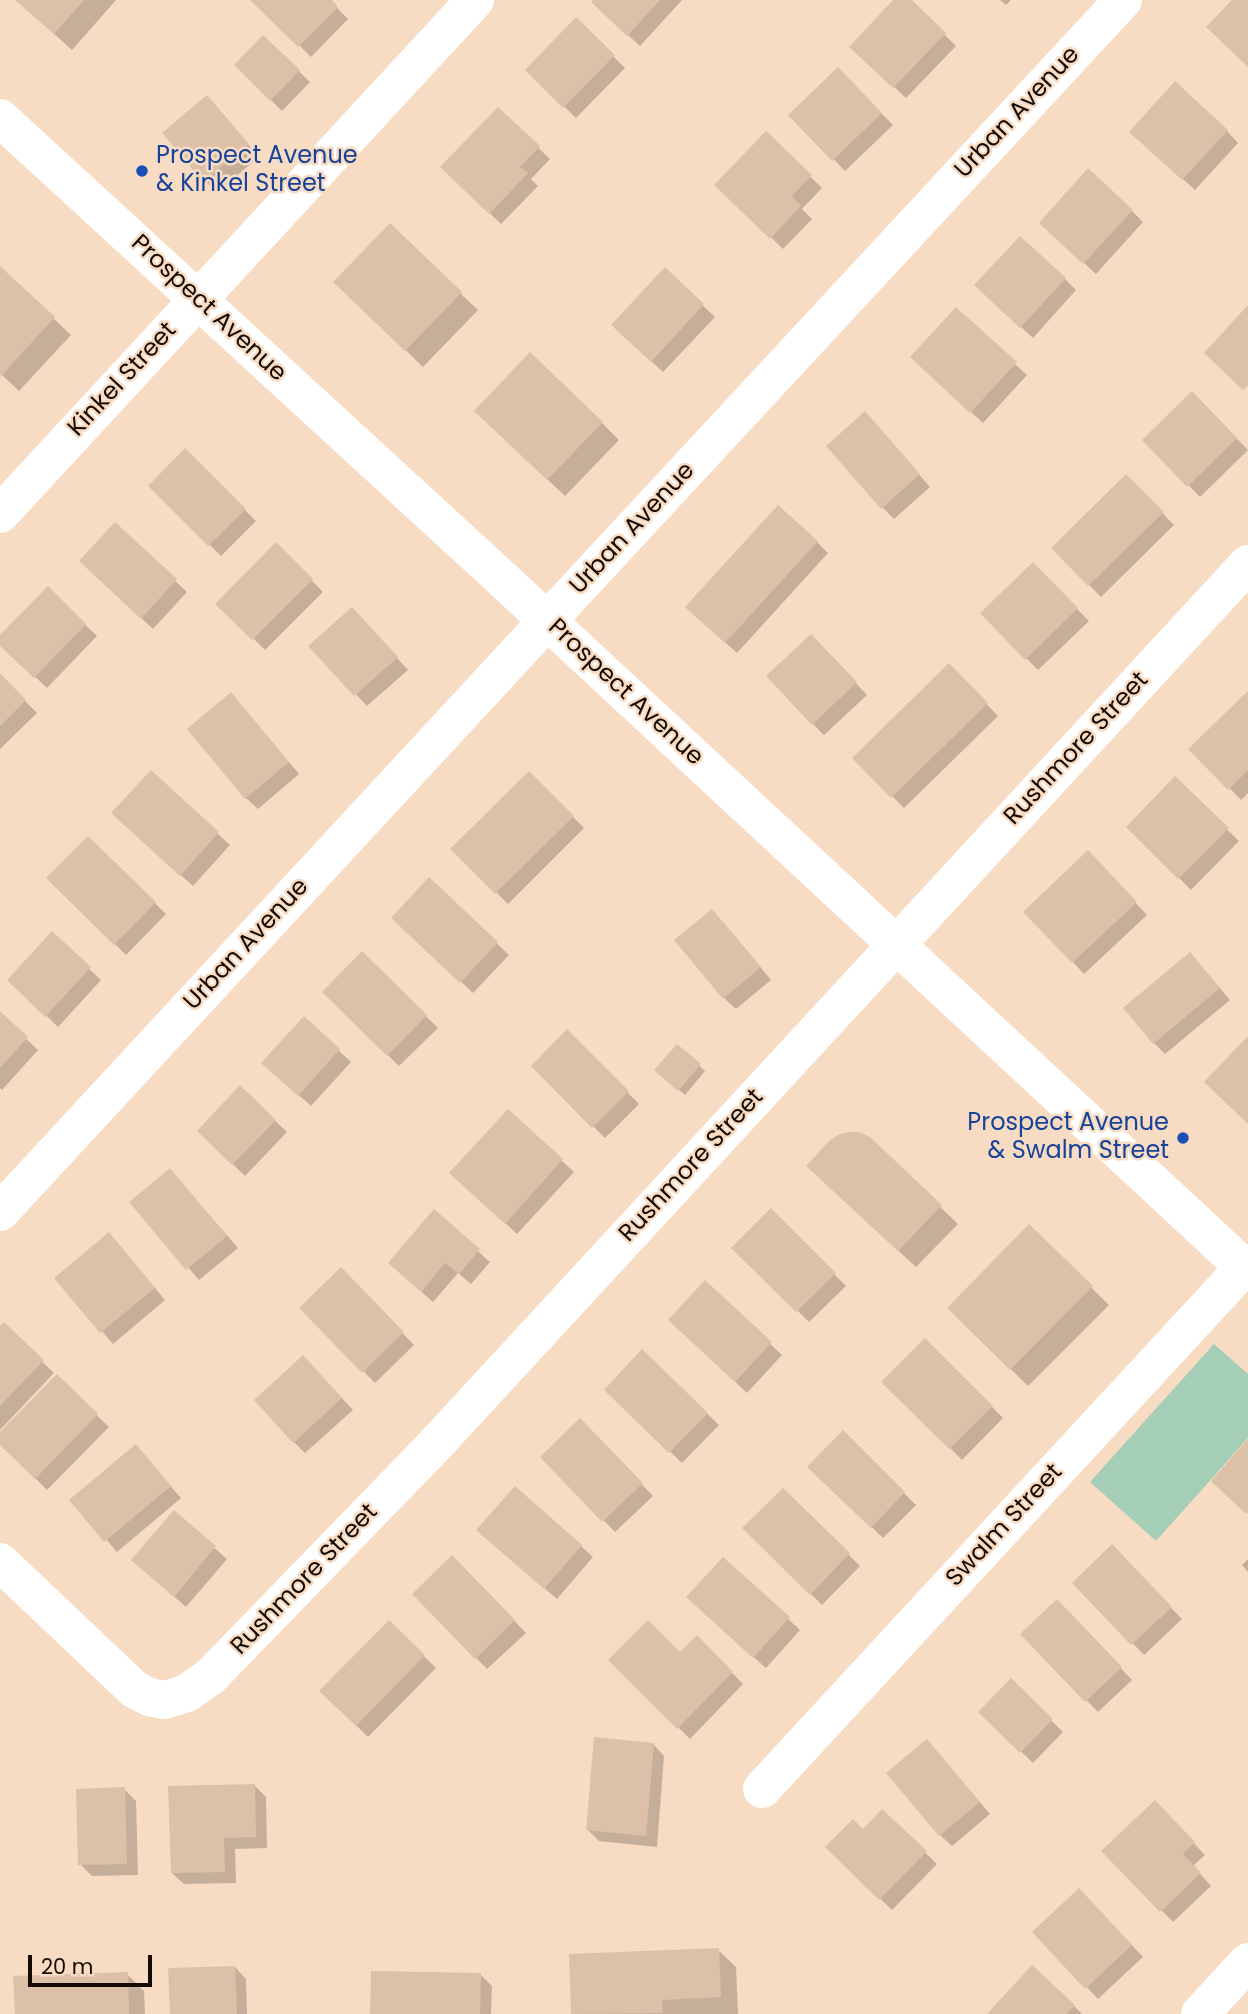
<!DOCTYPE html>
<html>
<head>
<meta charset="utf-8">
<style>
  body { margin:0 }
  #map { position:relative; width:1248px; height:2014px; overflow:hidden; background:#f7dbc2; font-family:Poppins,sans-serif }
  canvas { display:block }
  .scale { position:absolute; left:28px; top:1955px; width:124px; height:32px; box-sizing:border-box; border:4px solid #150b04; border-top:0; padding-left:9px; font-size:21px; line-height:24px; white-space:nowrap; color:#150b04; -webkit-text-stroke:5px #f7dbc2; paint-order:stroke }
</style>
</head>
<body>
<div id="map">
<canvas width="1248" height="2014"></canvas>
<div class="scale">20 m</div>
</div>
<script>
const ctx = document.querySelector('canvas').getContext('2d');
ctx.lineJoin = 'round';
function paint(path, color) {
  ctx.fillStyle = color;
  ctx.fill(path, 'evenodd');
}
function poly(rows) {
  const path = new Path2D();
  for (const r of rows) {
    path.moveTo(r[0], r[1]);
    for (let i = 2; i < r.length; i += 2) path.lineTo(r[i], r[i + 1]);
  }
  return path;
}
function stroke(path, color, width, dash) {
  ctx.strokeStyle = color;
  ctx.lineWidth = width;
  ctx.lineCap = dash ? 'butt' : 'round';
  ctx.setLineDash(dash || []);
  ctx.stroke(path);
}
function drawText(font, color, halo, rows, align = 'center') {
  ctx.font = font + ' Poppins,sans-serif';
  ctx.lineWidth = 5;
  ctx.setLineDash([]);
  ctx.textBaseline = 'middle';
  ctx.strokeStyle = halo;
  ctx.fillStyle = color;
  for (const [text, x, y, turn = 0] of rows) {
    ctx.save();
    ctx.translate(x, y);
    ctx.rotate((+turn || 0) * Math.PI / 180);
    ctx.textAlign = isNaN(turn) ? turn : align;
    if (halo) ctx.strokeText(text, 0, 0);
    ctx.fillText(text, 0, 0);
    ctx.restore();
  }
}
const green = poly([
  [1214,1344,1248,1374,1248,1438,1156,1541,1090,1482]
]);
const shadow = poly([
  [16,0,116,0,72,50],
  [253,0,329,0,348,19,311,57],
  [595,0,682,0,640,46,605,14],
  [896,0,909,0,956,46,906,98,852,47],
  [1000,0,1011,0,1006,5],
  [576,20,625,68,576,118,527,70],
  [263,37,310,82,282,111,236,65],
  [838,69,893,125,845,171,791,115],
  [218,109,259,157,216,193,164,133],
  [498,109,550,159,531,179,538,186,501,224,442,167],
  [1227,131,1238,143,1195,190,1143,143],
  [766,134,822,188,802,209,812,219,783,249,717,185],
  [1132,211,1143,222,1096,274,1053,234],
  [0,268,71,335,19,391,0,373],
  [665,270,715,317,663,372,625,337],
  [1065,279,1076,290,1033,338,988,296],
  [336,282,460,293,478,310,423,367],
  [1015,364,1027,375,983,423,924,368],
  [1192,394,1248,450,1200,497,1144,440],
  [602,423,619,440,565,496,493,428],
  [876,425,930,487,894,519,882,507],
  [185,451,256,521,221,556,150,486],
  [1126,476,1174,525,1101,597,1053,548],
  [115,525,187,592,153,629,93,573],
  [817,542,828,553,737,653,699,619],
  [276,544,323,592,265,650,218,604],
  [1033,565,1089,621,1038,670,982,614],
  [48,589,97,636,47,688,0,643,0,638],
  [363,621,408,670,367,706,311,646],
  [823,648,867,695,824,735,813,724],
  [949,665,998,716,904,808,854,758],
  [0,676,37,713,0,749],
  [1248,693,1248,793,1241,800,1191,749],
  [242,706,299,774,258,809,246,798],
  [151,772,230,845,193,886,125,825],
  [529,773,584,828,508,904,453,849],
  [1175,779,1239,841,1191,890,1128,827],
  [88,838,166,914,126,955,48,878],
  [1099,864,1147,915,1084,974,1073,962],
  [429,879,509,955,473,993,405,929],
  [723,922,771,980,736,1009,724,998],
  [52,934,101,980,58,1027,10,980],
  [362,953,438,1028,399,1066,324,992],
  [1201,966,1230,1000,1165,1054,1154,1043],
  [0,1014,38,1050,2,1090,0,1088],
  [304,1019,351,1062,311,1106,275,1074],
  [567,1032,639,1104,605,1138,533,1066],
  [677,1046,705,1071,685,1095,662,1075],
  [240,1088,287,1132,245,1176,199,1131],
  [508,1111,574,1172,517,1234,463,1184],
  [869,1138,958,1224,916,1267,825,1183],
  [170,1170,238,1248,199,1280,132,1202],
  [771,1211,846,1286,809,1322,734,1248],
  [434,1212,490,1262,471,1284,458,1273,433,1302,401,1274],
  [1029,1227,1109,1305,1028,1386,949,1308],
  [120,1246,165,1300,113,1344,56,1278],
  [341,1270,414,1345,375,1383,301,1308],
  [4,1325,54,1373,0,1430,0,1329],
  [682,1331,770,1344,782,1355,747,1393],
  [925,1340,1003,1418,962,1460,884,1382],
  [642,1351,719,1425,682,1463,606,1390],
  [315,1369,353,1410,305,1453,294,1442],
  [57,1377,109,1427,47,1490,0,1443,0,1433],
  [580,1421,653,1496,615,1532,542,1457],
  [843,1433,916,1505,883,1538,810,1467],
  [144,1456,181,1498,117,1552,72,1500],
  [783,1490,860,1566,822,1605,745,1529],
  [174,1512,227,1559,186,1607,133,1560],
  [490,1542,581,1546,593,1557,557,1599],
  [1112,1547,1182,1619,1144,1655,1074,1583],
  [452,1557,526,1633,487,1669,414,1594],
  [723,1559,800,1630,766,1668,700,1609],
  [1248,1559,1248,1572,1242,1565],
  [1057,1601,1132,1680,1098,1712,1022,1634],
  [389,1622,436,1668,368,1737,321,1691],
  [697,1637,743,1684,690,1739,611,1660,680,1654],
  [1011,1681,1063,1732,1033,1763,980,1712],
  [653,1744,664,1756,657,1847,599,1841,588,1830],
  [938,1753,990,1814,952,1846,940,1835],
  [254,1785,266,1797,267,1848,235,1849,236,1883,184,1884,172,1873],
  [124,1789,136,1801,138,1875,92,1876,80,1864],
  [882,1811,937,1864,892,1910,827,1847,863,1832],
  [1166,1814,1205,1855,1193,1866,1211,1886,1173,1922,1104,1851],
  [1091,1902,1143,1957,1098,1999,1035,1932],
  [718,1950,736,1967,738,2014,573,2014,570,1956],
  [235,1967,246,1979,247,2014,172,2014],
  [127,1974,144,1991,145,2014,16,2014],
  [480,1974,492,1986,491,2014,372,2014],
  [1074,2006,1082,2014,990,2014]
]);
const building = poly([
  [15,0,84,0,54,34],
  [250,0,332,0,338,7,298,47],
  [593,0,660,0,627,36,591,2],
  [893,0,912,0,946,33,893,88,849,47],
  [1232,0,1248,0,1248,67,1206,27],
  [576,17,615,55,563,108,525,70],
  [263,35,300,70,270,101,234,65],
  [838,67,882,113,832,161,788,115],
  [1175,81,1228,130,1182,180,1129,132],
  [207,95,249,144,203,182,162,133],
  [498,107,540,146,520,167,528,173,489,214,440,167],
  [766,131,812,175,792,196,801,206,770,239,714,185],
  [1088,168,1133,210,1083,264,1039,223],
  [390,223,462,292,405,351,333,282],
  [1020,236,1066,278,1020,328,974,285],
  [0,266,55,317,0,377],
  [665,267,704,304,651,362,611,325],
  [1248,305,1248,385,1243,390,1204,353],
  [956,307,1017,362,970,413,910,357],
  [530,352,603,422,547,480,474,411],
  [1192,391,1237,438,1187,487,1142,440],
  [865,411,920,474,881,509,826,446],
  [185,448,246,509,208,546,148,486],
  [1126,474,1164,512,1088,586,1051,548],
  [778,505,818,541,725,643,685,607],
  [115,522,177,579,141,619,79,561],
  [276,542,313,579,252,640,215,604],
  [1033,562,1078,608,1025,660,980,613],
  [48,586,86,624,34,678,0,646,0,635],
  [352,607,398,657,354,696,308,646],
  [811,634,857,682,812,725,766,676],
  [949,663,988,703,891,798,852,758],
  [0,673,26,700,0,726],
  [1248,691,1248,770,1228,790,1188,749],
  [231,692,289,762,245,799,187,729],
  [151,770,219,832,180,876,111,813],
  [529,771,574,816,495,894,450,849],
  [1175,776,1229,828,1178,879,1126,827],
  [88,836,156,902,114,945,46,878],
  [1088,850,1137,902,1072,963,1023,912],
  [429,877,498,942,460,983,391,918],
  [712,909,761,967,723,999,674,940],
  [52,931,91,967,45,1017,7,980],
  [362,951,427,1015,387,1056,322,992],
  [1190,952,1220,988,1153,1044,1123,1008],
  [0,1011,28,1037,0,1068],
  [304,1016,340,1049,298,1096,261,1063],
  [567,1029,629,1091,592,1128,531,1066],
  [1248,1036,1248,1124,1204,1082],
  [677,1044,701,1064,678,1091,654,1070],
  [240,1085,276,1120,232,1165,197,1131],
  [508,1109,563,1159,505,1224,449,1173],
  [848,1132,859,1132,870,1137,942,1205,898,1251,806,1166,830,1140,838,1135],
  [170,1168,227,1236,186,1270,129,1202],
  [771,1208,836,1273,796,1312,731,1248],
  [434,1209,480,1249,459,1274,445,1263,421,1292,388,1263],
  [1029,1224,1093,1286,1010,1370,947,1308],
  [109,1232,155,1288,100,1333,54,1278],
  [341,1267,404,1332,362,1373,299,1308],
  [705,1280,772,1342,735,1382,668,1320],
  [4,1322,44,1360,0,1406,0,1326],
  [925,1338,993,1406,949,1449,881,1382],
  [642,1349,708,1413,669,1453,604,1390],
  [303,1355,342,1398,293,1443,254,1400],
  [57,1374,98,1414,35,1479,0,1445,0,1432],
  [580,1418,643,1483,602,1522,540,1457],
  [843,1430,905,1492,871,1528,807,1467],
  [1248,1439,1248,1512,1246,1514,1211,1481],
  [136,1444,171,1486,104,1542,69,1500],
  [515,1486,582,1545,544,1589,476,1530],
  [783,1488,850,1553,810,1595,742,1528],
  [174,1510,216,1546,174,1597,131,1560],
  [1112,1544,1172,1607,1131,1645,1072,1583],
  [452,1555,515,1620,475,1659,412,1594],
  [723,1557,790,1617,753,1658,686,1597],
  [1057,1599,1122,1667,1085,1702,1020,1634],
  [389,1620,425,1655,356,1726,319,1691],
  [648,1620,680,1652,697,1635,733,1672,677,1729,608,1660],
  [1011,1678,1053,1719,1020,1753,978,1712],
  [594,1737,654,1743,646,1836,586,1830],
  [927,1739,980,1802,939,1836,886,1773],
  [255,1784,256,1837,224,1838,225,1872,171,1873,168,1786],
  [125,1787,127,1864,78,1865,76,1789],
  [1155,1800,1195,1842,1183,1854,1201,1873,1160,1912,1101,1851],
  [882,1809,927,1851,879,1900,825,1847,853,1819,863,1829],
  [1079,1888,1132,1945,1085,1989,1032,1932],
  [719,1948,721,1997,662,2000,663,2013,571,2014,569,1954],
  [1032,1965,1075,2005,1066,2014,987,2014],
  [235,1966,237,2014,170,2014,168,1968],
  [371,1971,481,1973,480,2014,370,2014],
  [128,1972,129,2014,15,2014,13,1976]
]);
const street = poly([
  [0,514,475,0],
  [0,1212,547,621],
  [0,1562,134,1689,149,1697,165,1700,187,1693,211,1676,434,1446,1248,564],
  [762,1789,1248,1263],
  [1200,2014,1248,1962]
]);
const secondary = poly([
  [0,118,499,576,1248,1271],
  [547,621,1123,0]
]);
const markers = [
  [142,171,7,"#1a4fb4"],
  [1183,1138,7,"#1a4fb4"]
];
const streetNames = [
  ["Urban Avenue",1018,113,-47],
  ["Prospect Avenue",208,309,43],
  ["Kinkel Street",123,380,-47],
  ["Urban Avenue",633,529,-47],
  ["Prospect Avenue",625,693,43],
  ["Rushmore Street",1077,749,-47],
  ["Urban Avenue",247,945,-47],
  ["Rushmore Street",692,1166,-47],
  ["Swalm Street",1005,1526,-47],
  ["Rushmore Street",305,1580,-46]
];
const transitNames = [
  ["Prospect Avenue",156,157],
  ["& Kinkel Street",156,185],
  ["Prospect Avenue",1169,1124,"right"],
  ["& Swalm Street",1169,1152,"right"]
];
paint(green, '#a4cfb6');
paint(shadow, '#0003');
paint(building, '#dcc1a8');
stroke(street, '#fff', 38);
stroke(secondary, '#fff', 38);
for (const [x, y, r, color] of markers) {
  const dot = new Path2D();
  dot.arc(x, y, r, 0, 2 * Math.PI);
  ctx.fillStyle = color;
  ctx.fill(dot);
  stroke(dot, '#f7dbc2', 2.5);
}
drawText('24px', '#150b04', '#f7dbc2', streetNames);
drawText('24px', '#164399', '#f7dbc2', transitNames, 'left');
</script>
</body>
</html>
